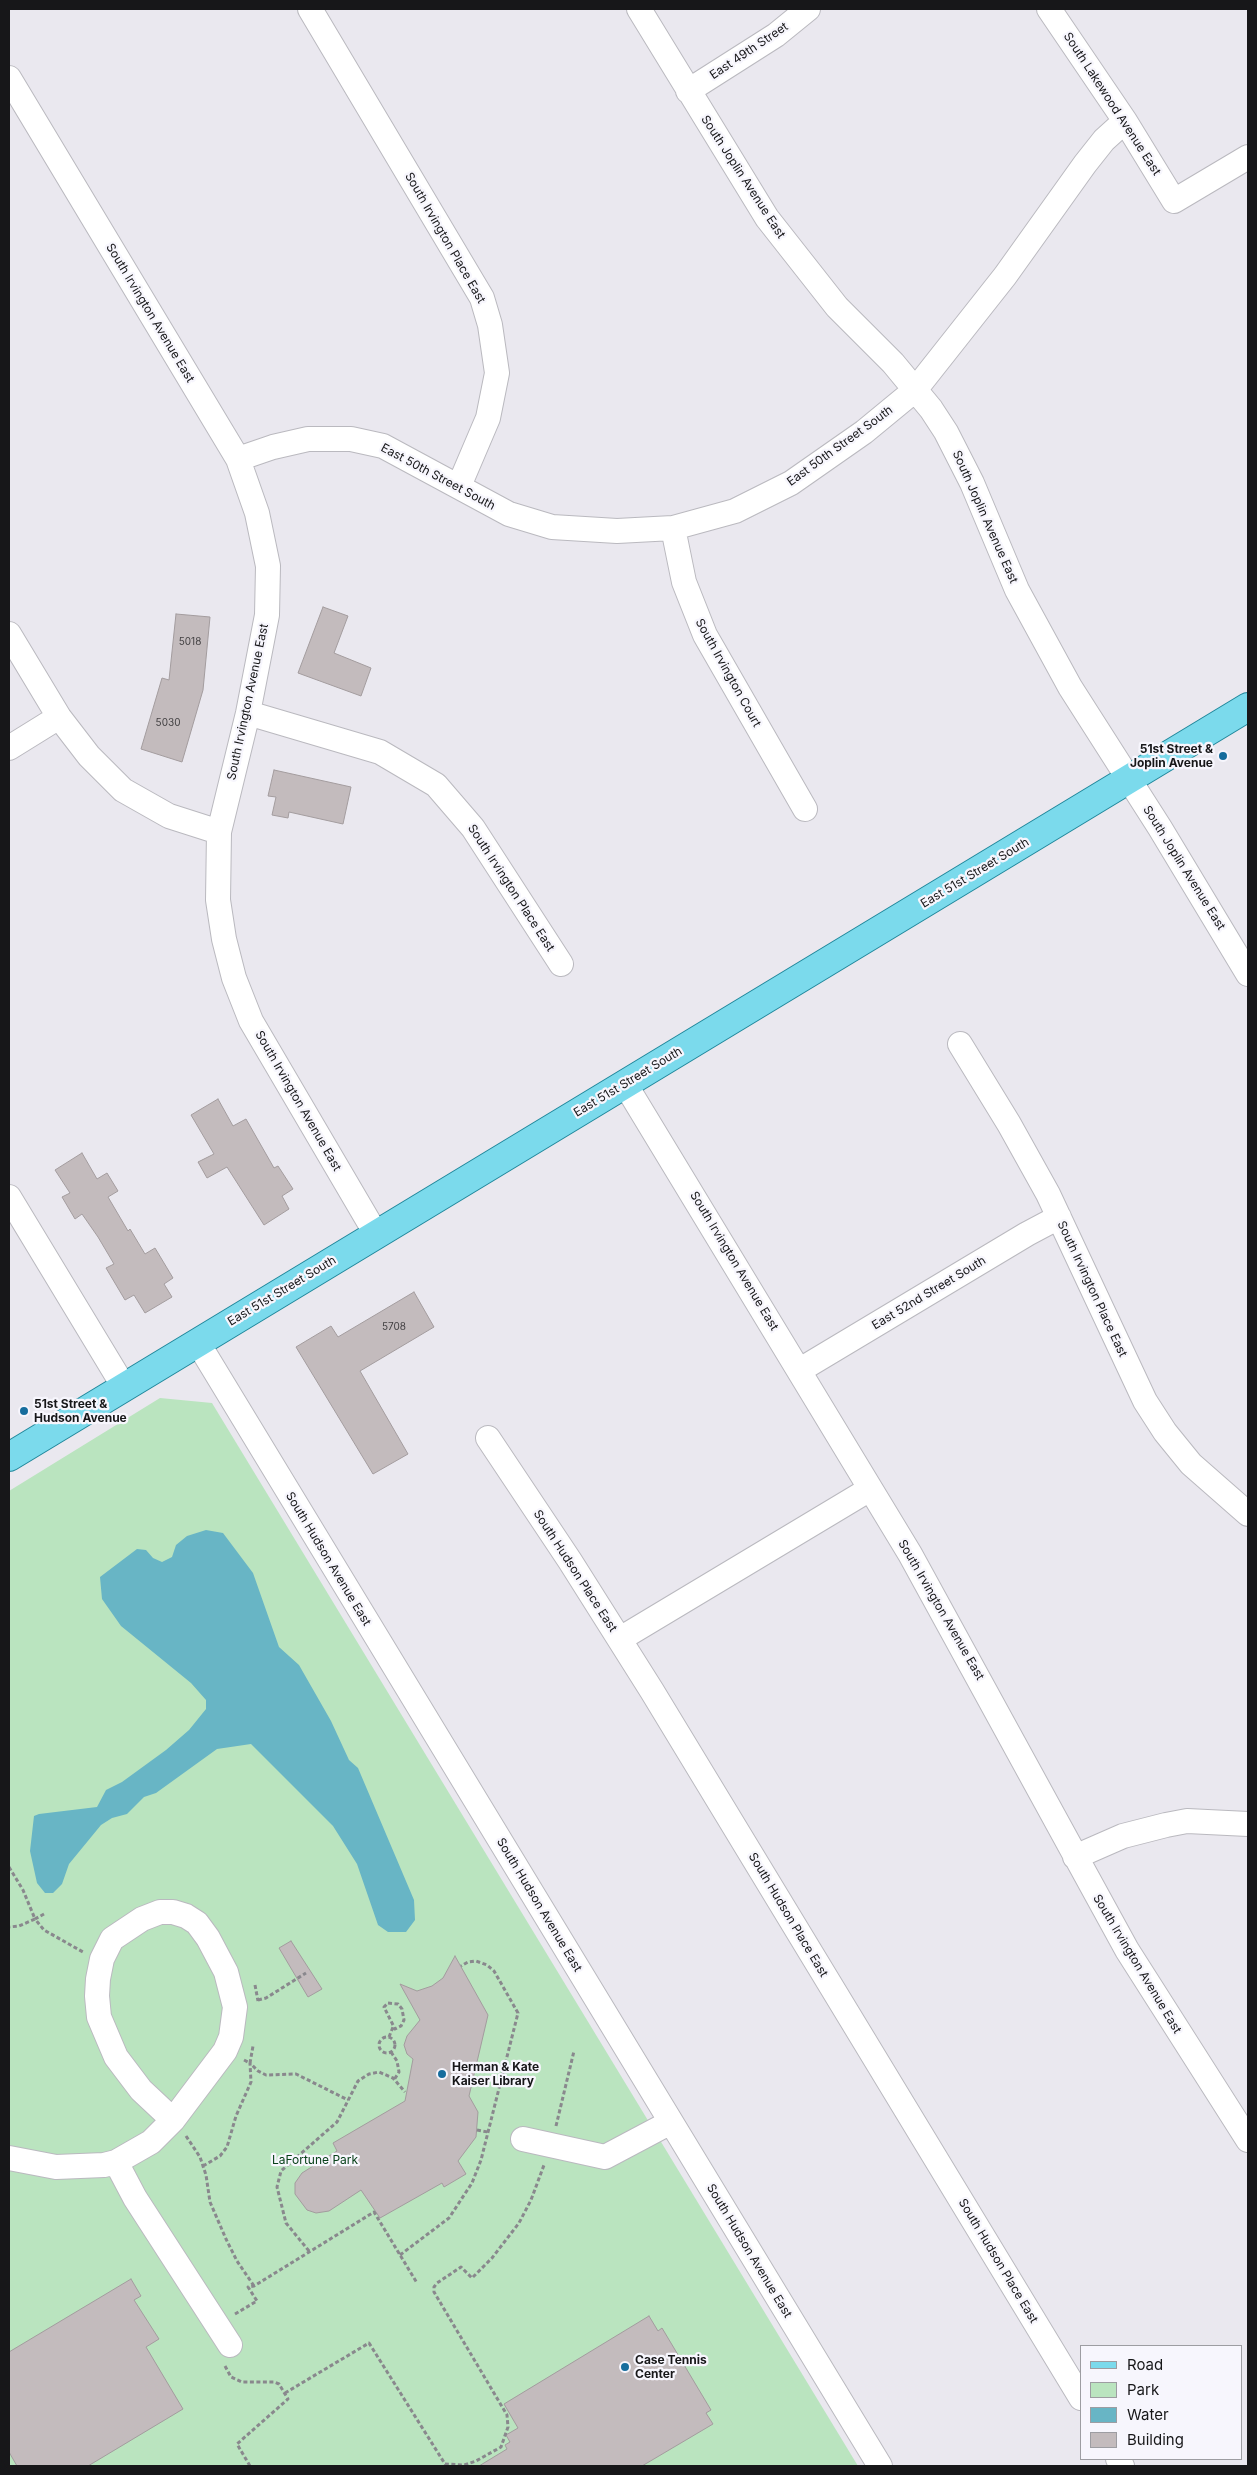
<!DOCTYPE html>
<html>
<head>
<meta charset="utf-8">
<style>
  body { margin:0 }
  #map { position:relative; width:1257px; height:2475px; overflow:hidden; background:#eae8ef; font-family:Inter,sans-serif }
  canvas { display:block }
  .frame { position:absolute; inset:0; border:10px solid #171719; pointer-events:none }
  .legend { position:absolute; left:1080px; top:2345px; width:162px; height:115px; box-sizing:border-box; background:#f7f6fd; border:1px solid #9d9da2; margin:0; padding:6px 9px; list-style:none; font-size:15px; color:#171719 }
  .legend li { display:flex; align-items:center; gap:10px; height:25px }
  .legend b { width:25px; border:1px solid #9d9da2 }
</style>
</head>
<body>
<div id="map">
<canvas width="1257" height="2475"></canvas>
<div class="frame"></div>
<ul class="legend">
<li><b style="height:6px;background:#7bdaec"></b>Road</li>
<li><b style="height:14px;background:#bae4bf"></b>Park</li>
<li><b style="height:14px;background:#68b5c5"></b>Water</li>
<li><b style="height:14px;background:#c3bbbd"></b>Building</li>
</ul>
</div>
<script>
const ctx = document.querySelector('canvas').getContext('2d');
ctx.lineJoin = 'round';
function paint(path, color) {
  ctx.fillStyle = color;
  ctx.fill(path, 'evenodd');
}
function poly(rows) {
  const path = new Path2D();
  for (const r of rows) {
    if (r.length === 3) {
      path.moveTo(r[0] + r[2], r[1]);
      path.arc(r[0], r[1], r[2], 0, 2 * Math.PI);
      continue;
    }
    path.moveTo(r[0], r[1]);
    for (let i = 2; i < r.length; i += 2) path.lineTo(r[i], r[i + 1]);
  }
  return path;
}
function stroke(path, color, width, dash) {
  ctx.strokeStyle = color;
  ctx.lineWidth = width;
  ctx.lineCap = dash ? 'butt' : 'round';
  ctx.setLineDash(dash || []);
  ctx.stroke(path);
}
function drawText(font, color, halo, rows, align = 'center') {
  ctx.font = font + ' Inter,sans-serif';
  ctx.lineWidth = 4.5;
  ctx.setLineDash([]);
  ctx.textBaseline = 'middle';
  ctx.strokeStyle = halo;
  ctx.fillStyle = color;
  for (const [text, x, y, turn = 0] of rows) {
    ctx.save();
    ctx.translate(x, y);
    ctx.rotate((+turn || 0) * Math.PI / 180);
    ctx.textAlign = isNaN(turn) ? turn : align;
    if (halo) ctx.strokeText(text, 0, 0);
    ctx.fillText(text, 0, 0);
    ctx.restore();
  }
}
const green = poly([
  [160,1398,212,1403,858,2466,9,2466,9,1491]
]);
const water = poly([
  [206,1530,223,1533,253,1573,279,1647,299,1665,331,1721,349,1760,358,1768,414,1900,415,1920,406,1932,388,1932,378,1925,357,1864,333,1826,251,1744,217,1749,156,1793,144,1797,127,1814,112,1818,101,1825,69,1864,62,1884,53,1893,45,1893,37,1883,30,1851,34,1816,39,1814,97,1807,106,1790,122,1782,166,1750,189,1730,206,1709,206,1700,191,1683,121,1626,102,1599,100,1577,137,1549,146,1550,153,1558,162,1562,172,1557,176,1545,187,1536]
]);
const building = poly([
  [323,607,348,616,334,653,371,668,361,696,298,673,323,607],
  [176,614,210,617,203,690,182,762,141,749,162,678,169,680,176,614],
  [274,770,351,787,343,824,289,812,288,818,272,815,276,797,268,796,274,770],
  [218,1099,233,1126,246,1119,274,1168,278,1166,293,1189,282,1196,289,1209,264,1225,227,1167,207,1178,198,1162,214,1154,191,1115,218,1099],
  [82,1153,97,1179,107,1173,118,1191,108,1197,128,1231,130,1229,145,1254,155,1248,173,1278,164,1284,172,1297,145,1313,134,1295,125,1300,106,1268,114,1264,98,1237,82,1214,75,1219,62,1197,70,1193,55,1170,82,1153],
  [414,1292,434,1327,360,1371,408,1454,373,1474,296,1347,331,1326,338,1337,414,1292],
  [291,1941,322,1989,308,1997,279,1948,291,1941],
  [455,1956,488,2015,469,2096,478,2112,476,2137,458,2161,466,2174,444,2187,442,2183,380,2218,361,2190,329,2211,316,2213,307,2210,295,2194,295,2183,302,2173,337,2151,333,2143,405,2101,413,2059,407,2054,404,2045,407,2036,420,2020,400,1984,417,1991,432,1986,443,1978,455,1956],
  [131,2279,141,2296,134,2300,159,2339,146,2347,183,2409,88,2466,17,2466,9,2452,9,2352,131,2279],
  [649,2316,658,2331,662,2328,711,2410,706,2413,713,2424,642,2466,479,2466,507,2449,505,2445,510,2442,506,2435,518,2428,504,2404,649,2316]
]);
const path = poly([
  [9,1867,23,1890,35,1919,19,1926,9,1927],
  [44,1914,35,1919,44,1930,83,1952],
  [255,1985,258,2001],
  [258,2000,266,1998,306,1973],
  [388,2003,398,2004,402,2009,404,2020,401,2026,395,2029,384,2007,388,2003],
  [387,2045,8],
  [389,2037,393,2027],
  [391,2052,397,2061,399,2072,394,2080],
  [244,2060,250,2063,253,2046],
  [556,2126,574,2051],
  [477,2130,488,2132],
  [186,2136,200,2157,206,2175,210,2202,226,2239,237,2261,254,2286],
  [203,2166,220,2156,227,2147,236,2116,251,2082,250,2063,258,2071,266,2075,296,2074,348,2100],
  [309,2251,286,2223,277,2187,281,2171,337,2122,358,2081,369,2074,379,2072,393,2078,405,2092],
  [400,2255,449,2218,472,2183,481,2160,518,2013,494,1971,487,1965,476,1961,468,1962,461,1966],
  [235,2314,257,2301,248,2287,254,2286,374,2212,417,2283],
  [225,2366,231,2377,242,2382,274,2382,279,2384,288,2399,237,2444,250,2466],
  [285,2393,369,2343,445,2464,464,2465,476,2461,501,2447,508,2427,507,2415,434,2292,434,2287,437,2283,461,2267,472,2278,492,2258,519,2223,531,2200,544,2165]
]);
const minor = poly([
  [310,9,482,298,490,325,497,373,488,418,459,486],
  [639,9,767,218,837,307,893,363,931,409,946,432,972,483,1017,590,1070,687,1160,828,1248,974],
  [1049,9,1125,121,1174,201,1248,157],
  [9,78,238,459,257,513,268,566,267,615,248,713,219,832,218,900,224,939,234,978,251,1021,376,1234],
  [688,91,776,35,808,9],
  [238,459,273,447,308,439,351,439,383,446,509,514,552,527,617,531,673,528,735,511,791,483,864,432,915,390,1005,276,1085,164,1104,140,1125,121],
  [673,528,684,582,705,635,805,809],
  [9,634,59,717,89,756,123,790,169,816,219,832],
  [248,713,380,752,436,785,473,828,561,964],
  [9,748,59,717],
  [960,1044,1009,1124,1048,1194,1145,1401,1165,1432,1191,1464,1248,1514],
  [625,1084,910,1554,1127,1950,1248,2140],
  [9,1197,124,1387],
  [198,1343,880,2466],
  [800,1370,1027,1234,1059,1217],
  [488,1438,570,1561,652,1691,1081,2398],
  [620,1639,870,1489],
  [1075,1857,1123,1836,1166,1825,1187,1821,1248,1824],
  [523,2139,605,2157,671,2122],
  [9,2158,56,2167,104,2165,116,2162,151,2142,173,2120,225,2051,231,2037,235,2007,226,1972,208,1938,197,1923,186,1916,173,1912,160,1912,142,1919,112,1939,102,1959,98,1979,97,1996,99,2017,116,2057,141,2090,173,2120],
  [116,2162,135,2198,230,2345],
  [1118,2459,1122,2466]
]);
const major = poly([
  [9,1457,1248,707]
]);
const markers = [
  [1223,756,5,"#166d9d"],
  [24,1411,5,"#166d9d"],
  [442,2074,5,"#166d9d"],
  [625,2367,5,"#166d9d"]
];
const numberNames = [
  ["5018",190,642],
  ["5030",168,723],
  ["5708",394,1327]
];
const streetNames = [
  ["East 49th Street",749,51,-34],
  ["South Lakewood Avenue East",1112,104,57],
  ["South Joplin Avenue East",743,177,57],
  ["South Irvington Place East",445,238,60],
  ["South Irvington Avenue East",150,313,59],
  ["East 50th Street South",840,446,-36],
  ["East 50th Street South",438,477,28],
  ["South Joplin Avenue East",985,517,66],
  ["South Irvington Court",728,673,61],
  ["South Irvington Avenue East",248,702,-78],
  ["South Joplin Avenue East",1184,868,58],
  ["East 51st Street South",975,873,-31],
  ["South Irvington Place East",511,888,57],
  ["East 51st Street South",628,1082,-31],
  ["South Irvington Avenue East",298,1101,60],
  ["South Irvington Avenue East",734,1261,59],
  ["South Irvington Place East",1092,1289,65],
  ["East 51st Street South",282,1291,-31],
  ["East 52nd Street South",929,1293,-31],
  ["South Hudson Avenue East",328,1559,59],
  ["South Hudson Place East",575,1571,57],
  ["South Irvington Avenue East",941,1610,60],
  ["South Hudson Avenue East",539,1905,59],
  ["South Hudson Place East",788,1915,59],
  ["South Irvington Avenue East",1137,1964,59],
  ["South Hudson Avenue East",749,2251,59],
  ["South Hudson Place East",998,2261,59]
];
const poiNames = [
  ["51st Street &",1213,749,"right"],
  ["Joplin Avenue",1213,763,"right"],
  ["51st Street &",34,1404],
  ["Hudson Avenue",34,1418],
  ["Herman & Kate",452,2067],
  ["Kaiser Library",452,2081],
  ["Case Tennis",635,2360],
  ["Center",635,2374]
];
const parkNames = [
  ["LaFortune Park",315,2160]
];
paint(green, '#bae4bf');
paint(water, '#68b5c5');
paint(building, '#c3bbbd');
stroke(building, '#a39c9e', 1);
stroke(minor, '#bab9bf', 26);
stroke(major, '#1f869a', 30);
stroke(path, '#89888d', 3, [4, 2.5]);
stroke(minor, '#fff', 24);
stroke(major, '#7bdaec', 28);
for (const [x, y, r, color] of markers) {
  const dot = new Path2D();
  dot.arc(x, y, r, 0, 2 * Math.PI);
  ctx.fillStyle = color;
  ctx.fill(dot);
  stroke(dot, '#f7f6fd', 2);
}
drawText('10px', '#424042', null, numberNames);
drawText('12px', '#171719', '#f7f6fd', streetNames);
drawText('bold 12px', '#171719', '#f7f6fd', poiNames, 'left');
drawText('12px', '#084119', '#f7f6fd', parkNames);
</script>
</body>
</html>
